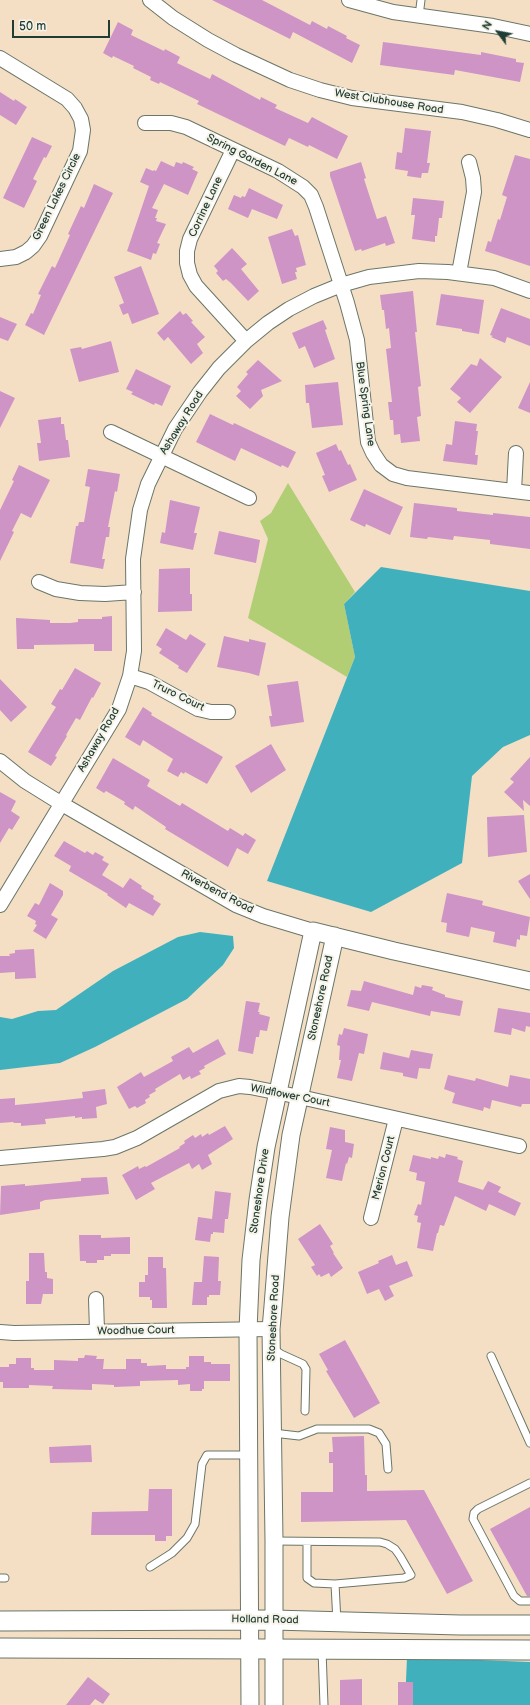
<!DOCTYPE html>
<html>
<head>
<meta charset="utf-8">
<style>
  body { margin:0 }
  #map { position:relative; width:530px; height:1705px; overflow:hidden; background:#f4dfc5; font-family:"Balsamiq Sans",sans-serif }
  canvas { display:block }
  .north { position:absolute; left:478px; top:12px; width:40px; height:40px; -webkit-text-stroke:3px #f7f3e8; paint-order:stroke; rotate:302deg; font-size:11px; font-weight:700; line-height:16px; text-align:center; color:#1f3d34 }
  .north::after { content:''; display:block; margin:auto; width:14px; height:18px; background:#1f3d34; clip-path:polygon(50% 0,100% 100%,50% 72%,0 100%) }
  .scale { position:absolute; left:12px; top:20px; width:98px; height:18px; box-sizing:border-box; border:2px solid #1f3d34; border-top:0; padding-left:5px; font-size:12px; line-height:14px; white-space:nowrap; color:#1f3d34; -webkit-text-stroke:3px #f7f3e8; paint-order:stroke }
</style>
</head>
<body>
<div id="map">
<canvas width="530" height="1705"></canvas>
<div class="north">N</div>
<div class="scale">50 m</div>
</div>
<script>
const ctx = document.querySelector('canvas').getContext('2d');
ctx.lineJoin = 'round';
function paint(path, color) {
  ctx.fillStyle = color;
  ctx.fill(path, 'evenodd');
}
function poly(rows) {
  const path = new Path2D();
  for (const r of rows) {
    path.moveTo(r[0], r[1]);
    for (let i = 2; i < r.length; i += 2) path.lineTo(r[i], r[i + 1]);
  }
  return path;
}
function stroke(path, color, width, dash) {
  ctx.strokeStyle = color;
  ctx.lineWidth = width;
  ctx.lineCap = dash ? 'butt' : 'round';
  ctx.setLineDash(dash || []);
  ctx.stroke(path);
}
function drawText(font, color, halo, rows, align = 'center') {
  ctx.font = font + ' "Balsamiq Sans",sans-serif';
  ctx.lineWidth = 4;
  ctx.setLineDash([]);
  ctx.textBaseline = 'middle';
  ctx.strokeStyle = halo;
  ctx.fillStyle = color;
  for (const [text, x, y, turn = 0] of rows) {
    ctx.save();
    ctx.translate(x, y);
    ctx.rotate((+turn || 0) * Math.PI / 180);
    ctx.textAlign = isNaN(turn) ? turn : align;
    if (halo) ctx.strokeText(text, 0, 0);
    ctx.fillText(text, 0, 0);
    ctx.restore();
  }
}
const green = poly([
  [288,483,355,592,344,604,355,657,347,677,248,618,268,539,260,521,271,513]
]);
const water = poly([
  [381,567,530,591,530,735,503,747,472,776,462,863,371,912,267,881,355,657,344,604],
  [200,932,233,936,234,948,223,965,187,999,95,1047,60,1063,0,1070,0,1017,12,1019,38,1011,56,1010,113,971,178,937],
  [407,1657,530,1662,530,1705,405,1705]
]);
const building = poly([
  [212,0,262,0,310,25,312,21,327,29,328,26,347,36,346,38,360,45,352,63,293,32,290,39],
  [118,22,133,30,131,35,164,51,165,49,180,57,177,63,210,79,212,74,260,100,261,97,277,105,275,108,308,123,312,117,348,136,337,159,309,145,308,147,289,138,285,146,197,104,199,101,160,82,159,84,150,80,151,77,133,68,134,66,113,56,112,58,103,53],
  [383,42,481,55,481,52,516,59,516,62,524,63,520,82,455,70,454,75,380,65],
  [0,92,14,101,15,99,27,107,16,125,0,115],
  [405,128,431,131,427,163,430,163,428,173,422,173,421,178,407,176,408,171,395,169,397,152,402,153],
  [32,137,52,146,46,158,44,157,33,179,37,181,24,208,3,198],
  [515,155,530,159,530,266,485,251,488,241,491,242,498,219,500,220,507,197,502,195],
  [161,161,174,167,176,162,182,164,183,162,194,167,192,169,198,172,188,195,164,184,152,208,158,210,155,218,157,218,156,221,166,224,157,243,160,244,156,254,153,253,151,260,127,251,149,186,140,182,146,168,153,171,154,170,156,171],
  [361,162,366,178,364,179,377,219,386,216,395,243,386,246,385,243,362,251,361,249,355,251,330,176,330,172],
  [94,184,113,193,44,335,25,325,31,313,33,314,41,295,38,294,52,266,55,268,70,235,68,234,81,206,84,208],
  [249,188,283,205,277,219,252,209,248,218,228,209,234,195,241,198,242,196,245,197],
  [413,198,444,201,442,218,439,218,437,236,435,236,435,242,412,239,415,215,411,215],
  [292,229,295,236,298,235,306,265,296,268,297,272,295,272,297,279,282,284,268,237],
  [232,248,247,264,241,269,259,291,248,301,231,283,226,279,223,281,216,273,218,271,214,266],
  [141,266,159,314,132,324,128,313,123,315,119,305,124,303,114,277],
  [413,291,417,332,415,332,421,386,418,387,421,416,417,417,420,441,401,443,400,434,394,435,393,420,390,420,388,402,392,402,386,349,391,348,389,328,386,329,384,310,382,310,380,295],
  [441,294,484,300,479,334,462,331,462,329,436,325],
  [501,308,530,319,530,346,507,337,505,343,491,337,493,336,490,335],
  [180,311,183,315,186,313,193,321,191,322,205,337,197,344,203,353,191,364,168,337,164,341,157,333],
  [0,317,17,324,8,341,0,338],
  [323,320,327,329,325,330,335,359,314,368,305,346,299,349,292,333],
  [111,341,119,372,79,382,70,349,81,347,82,349],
  [480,358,502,377,470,413,457,402,461,398,450,389,471,364,477,366],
  [258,360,282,381,261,390,263,396,250,409,236,396,241,391,237,387,248,374,246,372],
  [136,369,171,386,162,406,155,403,154,405,131,394,133,392,126,389],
  [338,382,343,425,312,428,309,403,306,403,305,385],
  [530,382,530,413,518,408],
  [0,391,15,398,0,428],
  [210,414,233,425,234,423,296,452,288,468,282,465,281,467,241,448,235,461,196,442],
  [61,417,61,424,64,424,66,440,68,440,70,457,39,461,37,443,41,443,38,420],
  [455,421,477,424,476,431,478,431,475,455,478,455,477,465,443,461,446,444,452,445],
  [336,444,339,451,341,450,348,465,350,464,357,480,329,492,322,476,325,475,316,453],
  [19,465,50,480,31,518,21,513,12,531,14,532,0,561,0,510,14,481,12,480],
  [88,469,120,474,117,492,115,491,108,527,110,527,109,537,106,537,102,559,105,559,103,569,70,563,76,526,78,526,79,522,84,522,90,487,85,486],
  [364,489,403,507,390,535,366,524,365,527,350,520],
  [170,500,200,507,194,533,197,533,193,550,160,543,162,532,165,533],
  [414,503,457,508,457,511,493,515,493,513,530,517,530,549,490,544,490,540,454,536,453,540,428,537,427,539,410,537],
  [219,531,260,540,256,563,214,554],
  [190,568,190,594,192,594,192,611,158,612,159,569],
  [112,616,112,651,94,651,94,644,34,645,34,649,17,649,16,618,50,620,50,623,70,623,78,622,78,619,102,619,102,617],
  [166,628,186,640,190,634,206,644,187,673,178,668,179,666,159,653,162,649,156,645],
  [224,636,249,642,249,639,266,643,259,676,249,673,217,667],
  [75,668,101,683,93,698,92,697,80,720,76,718,66,735,67,736,55,756,57,757,51,766,28,752,56,707,51,704,60,689,62,690],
  [0,679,27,707,11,722,0,710],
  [298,681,304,722,271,727,269,716,272,716,267,685],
  [143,707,152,713,151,715,223,757,207,784,185,772,184,774,181,772,178,777,167,771,173,759,143,740,140,746,125,737],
  [271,744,286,770,251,793,235,766],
  [530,757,530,806,523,800,524,811,504,792,514,782,510,779],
  [113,758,150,780,147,786,180,806,182,803,228,831,230,828,243,836,245,833,256,840,248,854,237,848,228,867,165,829,166,827,135,806,133,810,124,804,125,802,106,791,104,793,96,788],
  [0,792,16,801,11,811,20,817,12,830,9,828,0,843],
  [524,815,527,852,488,857,487,817],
  [64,841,85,853,87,851,93,855,95,852,104,857,102,860,109,864,102,875,123,888,130,878,142,886,141,888,154,896,153,899,161,904,153,916,129,903,126,908,107,895,108,894,69,871,71,866,54,856],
  [530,874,530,899,518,881],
  [50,883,63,891,63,895,51,915,58,919,46,939,33,931,37,925,35,924,36,921,27,916,35,903,39,905],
  [447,893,483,901,482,905,530,917,527,936,520,935,520,940,517,939,516,947,493,942,495,932,471,927,469,937,446,932,447,923,441,922],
  [34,949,36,978,15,979,15,972,0,973,0,956,10,956,9,954,15,953,15,950],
  [364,981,413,995,415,986,421,988,422,985,433,987,432,990,445,995,445,997,463,1001,460,1016,431,1011,430,1016,372,1002,369,1011,347,1006,351,990,361,991],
  [246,1001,260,1003,258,1012,260,1012,259,1014,270,1017,267,1031,260,1030,259,1037,256,1037,253,1054,238,1051],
  [498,1008,530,1013,530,1027,526,1026,525,1032,512,1028,511,1035,494,1032],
  [344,1028,368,1034,364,1054,359,1053,352,1081,337,1078,341,1060,339,1060,340,1046,337,1045,339,1034,342,1035],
  [218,1039,226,1054,204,1066,205,1068,199,1071,201,1074,191,1079,190,1076,183,1080,180,1074,155,1089,156,1091,149,1095,150,1097,145,1100,146,1103,137,1108,135,1106,129,1109,117,1087,141,1072,144,1077,173,1061,171,1057,189,1047,193,1053],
  [411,1050,433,1054,430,1069,419,1068,417,1079,403,1076,403,1073,380,1069,383,1052,409,1058],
  [448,1075,475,1081,476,1078,508,1087,510,1075,530,1079,530,1104,522,1104,521,1107,492,1100,490,1109,484,1107,483,1111,452,1103,455,1093,444,1089],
  [105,1089,107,1104,96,1107,97,1118,82,1119,82,1117,75,1118,75,1116,45,1119,46,1124,21,1126,21,1123,14,1123,13,1122,0,1123,0,1099,15,1098,15,1105,37,1103,83,1098,82,1092],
  [225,1126,233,1139,208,1155,212,1164,202,1170,199,1164,192,1169,189,1163,151,1183,155,1189,136,1200,122,1175,138,1166,139,1169,145,1166,146,1167,180,1148,179,1147,185,1143,184,1141,193,1135,195,1138,201,1134,202,1137,208,1133,209,1135],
  [330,1127,345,1130,345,1142,354,1144,352,1158,349,1157,347,1164,346,1163,342,1181,326,1178,332,1150,326,1149],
  [446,1154,458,1157,457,1159,463,1161,458,1182,483,1190,488,1181,501,1187,498,1192,521,1203,515,1216,489,1204,486,1211,455,1196,444,1226,440,1225,438,1233,437,1233,433,1251,417,1248,421,1223,417,1222,418,1216,414,1215,418,1204,421,1205,425,1182,416,1180,417,1173,409,1171,413,1155,431,1159,431,1157,438,1159,439,1156,445,1158],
  [107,1177,109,1194,45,1200,40,1202,40,1209,0,1215,1,1186,25,1184,25,1186,81,1181,81,1178],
  [215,1191,231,1193,228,1219,225,1219,224,1233,213,1232,213,1234,211,1234,210,1242,195,1240,198,1217,212,1219],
  [320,1224,333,1244,330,1246,334,1253,333,1253,343,1268,331,1277,329,1273,321,1277,319,1274,317,1276,311,1267,315,1265,298,1239],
  [79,1235,101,1235,101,1238,130,1237,130,1254,111,1254,111,1256,104,1256,104,1260,97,1260,97,1263,86,1263,86,1261,80,1261],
  [29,1253,44,1253,45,1272,47,1272,47,1278,53,1279,53,1294,43,1294,41,1304,26,1304,26,1281,29,1281],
  [392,1255,396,1265,407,1261,413,1276,389,1286,394,1296,385,1301,379,1289,367,1294,358,1272,379,1263,378,1261],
  [204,1256,219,1257,218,1281,221,1281,220,1295,209,1295,209,1297,207,1297,207,1305,192,1305,194,1282,202,1282],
  [148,1257,163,1257,163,1268,166,1268,167,1308,152,1308,152,1300,150,1300,150,1297,139,1297,139,1282,145,1282,145,1275,148,1275],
  [345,1340,380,1403,354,1418,326,1371,328,1370,319,1354],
  [85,1355,97,1356,96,1359,104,1359,103,1369,126,1369,126,1359,141,1359,141,1363,147,1363,147,1366,166,1365,166,1369,186,1369,186,1367,189,1367,189,1356,204,1356,204,1362,211,1362,211,1364,230,1364,230,1381,204,1381,204,1389,202,1389,202,1391,190,1391,190,1384,178,1385,178,1380,140,1381,140,1386,114,1387,114,1385,92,1384,92,1390,52,1389,53,1386,29,1385,29,1388,3,1388,3,1382,0,1382,0,1367,9,1367,9,1364,16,1364,16,1358,31,1358,31,1368,34,1368,34,1370,54,1370,54,1360,78,1361,78,1358,84,1358],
  [364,1436,365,1475,367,1475,367,1491,424,1490,473,1581,447,1594,406,1520,301,1522,301,1492,333,1492,333,1463,329,1463,329,1452,333,1452,332,1437],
  [91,1445,92,1462,50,1463,49,1447],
  [149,1489,172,1489,172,1536,166,1536,166,1541,155,1541,155,1535,91,1535,92,1512,148,1511],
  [530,1507,530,1596,527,1596,490,1529],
  [88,1677,110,1694,103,1704,95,1699,90,1705,66,1705],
  [362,1679,362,1705,340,1705,340,1680],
  [398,1682,413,1682,413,1705,398,1705]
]);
const service = poly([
  [419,16,421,0],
  [275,1347,275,1350,281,1354,303,1364,306,1369,305,1411],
  [491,1356,530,1443],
  [273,1433,299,1436,317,1429,369,1429,379,1433,386,1444,388,1469],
  [530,1483,478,1509,474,1513,473,1519,514,1596,520,1601,530,1601],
  [274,1541,380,1542,387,1544,395,1549,400,1556,411,1575,404,1578,335,1584],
  [307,1542,307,1578,314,1583,335,1584,337,1622],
  [150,1567,172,1553,187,1538,195,1524,202,1464,207,1455,249,1455],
  [0,1578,5,1578],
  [322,1650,324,1705]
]);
const minor = poly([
  [150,0,173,18,208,40,236,55,290,80,320,90,352,98,462,112,497,120,530,130],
  [349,0,393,12,493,26,530,34],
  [0,58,67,99,75,108,81,119,83,130,80,151,40,236,33,246,26,252,16,257,0,259],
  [145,123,171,123,186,127,278,171,303,187,311,195,316,207,347,303,357,340,368,442,373,453,381,465,393,474,407,478,530,493],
  [233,150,190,239,187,251,187,263,190,275,196,286,246,341],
  [459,273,474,192,473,178,469,162],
  [111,432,249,498],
  [514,491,516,453],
  [39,582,56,589,80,593,105,594,134,592],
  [130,676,149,682,198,709,211,712,228,712],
  [0,761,25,781,62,804,236,905,263,916,313,931],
  [0,905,119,709,130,676,134,651,133,559,140,510,148,484,175,429,200,392,219,368,246,341,268,323,289,309,314,296,341,285,369,277,419,271,448,272,494,278,530,291],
  [0,1158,103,1149,115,1147,137,1138,219,1091,239,1086,250,1087,300,1097,519,1146],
  [371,1218,396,1119],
  [96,1299,97,1331],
  [0,1332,14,1333,271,1329]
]);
const tertiary = poly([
  [250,1705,248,1330,251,1260,258,1200,266,1147,313,931,394,951,530,981],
  [274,1705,274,1541,271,1329,273,1306,280,1217,291,1135,335,936]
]);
const secondary = poly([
  [0,1621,273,1620,460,1625,530,1625],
  [0,1648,530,1650]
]);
const streetNames = [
  ["West Clubhouse Road",389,102,9],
  ["Spring Garden Lane",252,160,27],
  ["Green Lakes Circle",57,197,-64],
  ["Corrine Lane",206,207,-65],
  ["Blue Spring Lane",365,404,82],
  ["Ashaway Road",182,423,-58],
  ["Truro Court",178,696,26],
  ["Ashaway Road",99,740,-60],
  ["Riverbend Road",217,892,28],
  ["Stoneshore Road",321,998,-78],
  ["Wildflower Court",290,1096,11],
  ["Merion Court",384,1168,-76],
  ["Stoneshore Drive",260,1191,-82],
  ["Stoneshore Road",274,1318,-87],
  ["Woodhue Court",136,1331,-1],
  ["Holland Road",265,1620,1]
];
paint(green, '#b1ce75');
paint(water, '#41b0bd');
paint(building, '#ce94c6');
stroke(service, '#6a7667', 9);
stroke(minor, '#6a7667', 16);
stroke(tertiary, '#6a7667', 19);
stroke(secondary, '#6a7667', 21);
stroke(service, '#fff', 7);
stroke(minor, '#fff', 14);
stroke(tertiary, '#fff', 17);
stroke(secondary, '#fff', 19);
drawText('11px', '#1f3d34', '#f7f3e8', streetNames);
</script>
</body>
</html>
